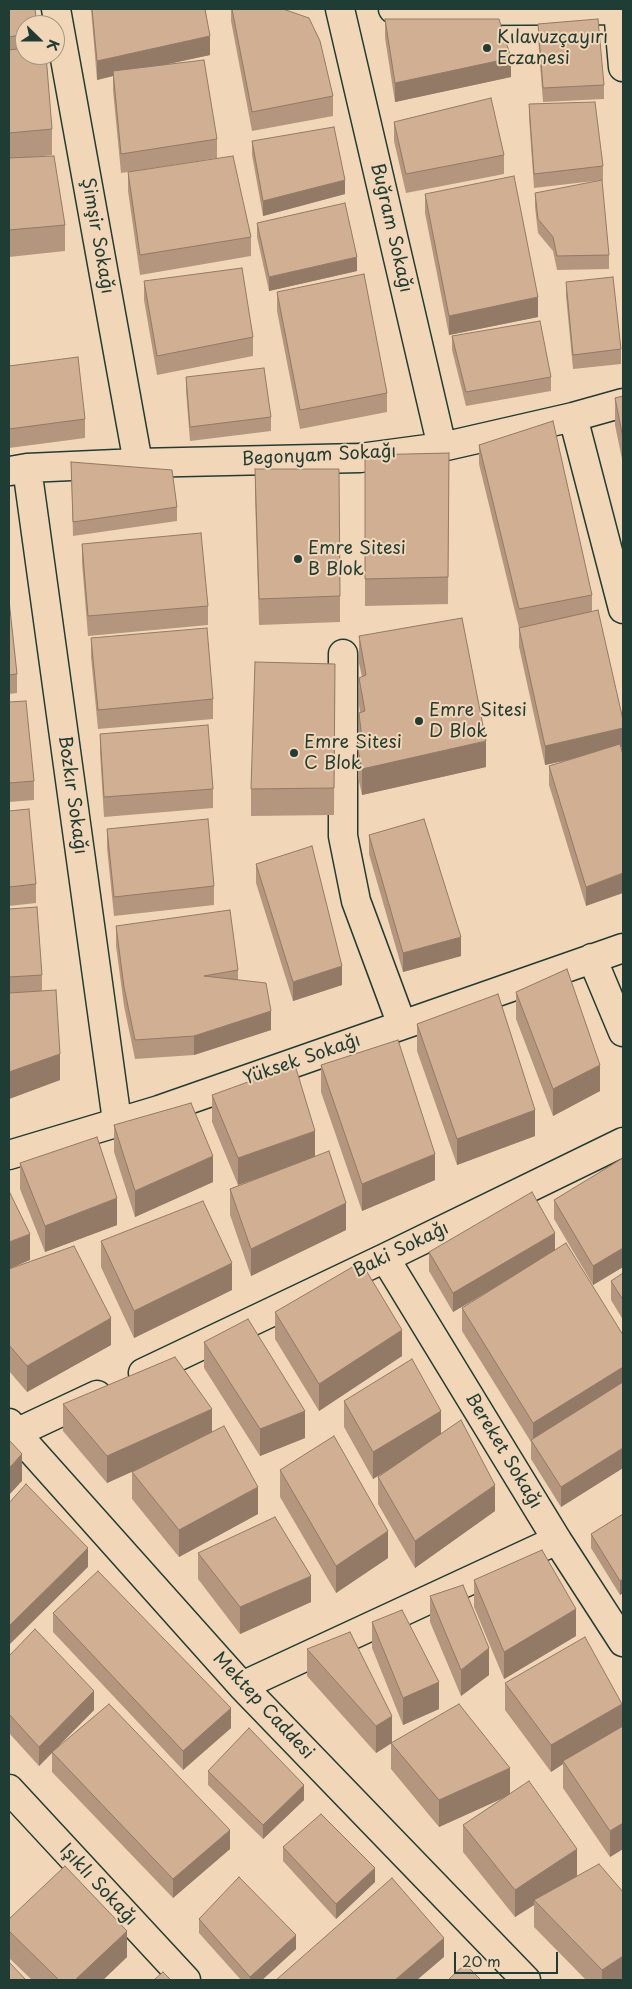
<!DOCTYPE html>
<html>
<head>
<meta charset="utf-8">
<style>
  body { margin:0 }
  #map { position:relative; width:632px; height:1989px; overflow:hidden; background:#f1d7b8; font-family:"Playpen Sans",sans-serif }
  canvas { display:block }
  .frame { position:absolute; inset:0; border:10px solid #1f3d34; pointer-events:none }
  .north { position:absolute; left:15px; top:15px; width:50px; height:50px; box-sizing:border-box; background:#f1d7b8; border:1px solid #9d9983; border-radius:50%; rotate:112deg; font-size:14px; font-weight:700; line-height:20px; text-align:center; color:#1f3d34 }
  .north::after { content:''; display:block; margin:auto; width:18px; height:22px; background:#1f3d34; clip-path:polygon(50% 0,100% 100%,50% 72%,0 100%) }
  .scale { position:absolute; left:454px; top:1952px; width:104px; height:22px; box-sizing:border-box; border:2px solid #1f3d34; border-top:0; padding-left:6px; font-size:15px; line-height:18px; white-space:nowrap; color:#1f3d34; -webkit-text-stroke:4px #f1d7b8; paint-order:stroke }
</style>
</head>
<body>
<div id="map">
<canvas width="632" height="1989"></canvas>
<div class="frame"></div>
<div class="north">K</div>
<div class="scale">20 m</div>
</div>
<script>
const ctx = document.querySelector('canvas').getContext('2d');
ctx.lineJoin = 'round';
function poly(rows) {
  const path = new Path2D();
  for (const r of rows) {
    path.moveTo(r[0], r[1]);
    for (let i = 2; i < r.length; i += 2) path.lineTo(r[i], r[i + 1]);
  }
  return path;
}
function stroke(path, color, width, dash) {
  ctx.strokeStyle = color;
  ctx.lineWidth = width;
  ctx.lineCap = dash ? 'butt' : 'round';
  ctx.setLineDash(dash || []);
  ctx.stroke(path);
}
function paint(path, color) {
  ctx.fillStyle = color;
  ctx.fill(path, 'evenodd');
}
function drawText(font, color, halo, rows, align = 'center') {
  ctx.font = font + ' "Playpen Sans",sans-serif';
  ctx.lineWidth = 4;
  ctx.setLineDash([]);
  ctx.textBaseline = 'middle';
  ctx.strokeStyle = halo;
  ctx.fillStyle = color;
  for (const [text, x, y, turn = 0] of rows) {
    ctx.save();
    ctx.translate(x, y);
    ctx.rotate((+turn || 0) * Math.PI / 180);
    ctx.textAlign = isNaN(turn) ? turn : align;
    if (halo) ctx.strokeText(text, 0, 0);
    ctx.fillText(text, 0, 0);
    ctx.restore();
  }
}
const minor = poly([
  [56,9,138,463],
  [340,9,442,447],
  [393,9,426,11,623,10],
  [618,10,623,67],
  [573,417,623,609],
  [27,468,117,1121],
  [10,471,27,468,138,463,360,458,442,447,573,417,623,403],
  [343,654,343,836,356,901,402,1025],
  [592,958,623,1032],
  [9,1155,159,1110,623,948],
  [385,1258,557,1540,623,1642],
  [143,1373,385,1258,623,1142],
  [9,1423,16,1433,242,1686,526,1980],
  [16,1433,97,1395],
  [242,1686,557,1540],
  [9,1789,186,1980]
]);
const wall = poly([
  [9,9,25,25,25,55,52,129,52,155,34,157,65,225,65,251,9,257],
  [91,9,205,9,210,55,162,65,217,139,217,158,121,173,113,90,113,76,97,80],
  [231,9,283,9,333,96,333,116,252,131,231,21],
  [385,19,511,77,395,102,385,38],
  [538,24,604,85,604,99,543,102,538,38],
  [529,104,603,166,603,180,534,188,529,118],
  [394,122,504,155,504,174,406,193,394,141],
  [252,141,345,194,263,216,252,155],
  [128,172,251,237,251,256,140,275,128,191],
  [535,193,609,255,609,269,557,270,553,251,538,233,535,207],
  [425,194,538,317,449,335,425,213],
  [257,223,357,271,269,291,257,237],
  [144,281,253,337,253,356,157,375,144,300],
  [566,282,621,349,621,364,573,369,566,296],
  [277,292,387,393,387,412,300,429,277,311],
  [452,336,551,377,551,391,466,406,452,350],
  [9,366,85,419,85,438,9,448],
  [186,377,271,417,271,431,190,441,186,391],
  [623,396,623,464,615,425,615,398],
  [479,445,592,595,592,611,623,720,623,747,621,747,586,906,549,785,549,766,573,759,545,765,519,647,519,628,479,464],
  [449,453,448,604,365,606,365,455],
  [71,462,177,507,177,521,73,536],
  [255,469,340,596,340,622,259,625,255,496],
  [82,544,208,606,208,625,88,636,82,563],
  [9,600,17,674,17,693,9,694],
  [359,636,486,767,362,795,358,777,358,750,360,749,359,739,359,713,360,712,359,705,359,678,362,677,359,663],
  [91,638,213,699,213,719,98,729,91,657],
  [335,664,334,815,251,816,251,789],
  [9,702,34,781,34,800,9,802],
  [100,734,213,789,213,808,104,817,100,753],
  [9,811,36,884,36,903,9,906],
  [107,829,214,886,214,905,114,916,107,848],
  [369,835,461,956,403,972,369,854],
  [256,864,342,985,293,1001,256,883],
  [9,909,42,975,42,991,60,1080,9,1099],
  [116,926,238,970,238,980,271,1030,194,1055,135,1059,124,1006,116,946],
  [516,992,600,1091,553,1116,516,1019],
  [417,1024,535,1136,457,1165,417,1051],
  [321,1065,435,1180,362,1211,321,1092],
  [212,1095,315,1156,346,1230,251,1276,230,1215,230,1189,257,1178,238,1185,212,1122],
  [114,1125,213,1182,135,1217,114,1152],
  [623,1158,623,1267,593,1285,554,1219,554,1200],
  [20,1163,117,1225,45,1252,20,1189],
  [101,1241,232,1290,134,1338,101,1267],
  [555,1250,623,1335,623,1468,561,1507,531,1459,531,1442,462,1331,462,1308,510,1279,453,1312,429,1271,429,1252],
  [9,1269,111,1345,27,1392,9,1371],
  [623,1273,623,1320,611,1300,611,1281],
  [275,1312,402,1356,319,1411,275,1339],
  [204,1342,305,1438,260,1456,204,1368],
  [344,1401,441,1433,495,1511,415,1568,378,1504,378,1477,391,1468,373,1479,344,1427],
  [63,1404,212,1432,258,1514,179,1557,132,1499,132,1472,135,1470,107,1483,63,1431],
  [280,1470,388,1558,336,1593,280,1497],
  [623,1514,623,1593,620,1595,591,1548,591,1534],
  [198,1553,311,1602,240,1634,198,1579],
  [474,1580,576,1636,504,1679,474,1607],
  [430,1596,489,1675,461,1696,430,1622],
  [53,1613,231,1728,183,1770,53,1632],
  [372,1622,439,1709,403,1725,372,1648],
  [307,1649,392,1742,510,1793,577,1876,623,1980,586,1980,534,1927,534,1905,515,1917,463,1852,463,1825,505,1797,439,1827,391,1769,391,1743,376,1753,307,1676],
  [9,1656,94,1710,56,1748,230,1849,173,1898,52,1772,52,1753,39,1766,9,1733],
  [505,1683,622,1726,623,1726,623,1849,610,1857,563,1788,563,1764,551,1772,505,1710],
  [208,1771,304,1800,263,1839,208,1785],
  [283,1847,375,1882,336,1919,283,1861],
  [9,1919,127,1957,103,1980,32,1980,9,1958],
  [199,1919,296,1949,262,1980,241,1980,199,1933]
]);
const shadedWall = poly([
  [210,36,210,55,113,76,113,71,113,76,97,80,97,61],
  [511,58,511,77,395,102,395,83],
  [345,180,345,194,263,216,263,201],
  [357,257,357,271,269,291,269,277],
  [538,297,538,317,449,335,449,316],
  [623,728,623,747,545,765,545,746],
  [486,741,486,767,362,795,362,769],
  [623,873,623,893,586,906,586,887],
  [461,937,461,956,403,972,403,953],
  [342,966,342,985,293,1001,293,982],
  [271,1011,271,1030,194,1055,194,1036],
  [60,1054,60,1080,9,1099,9,1072],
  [600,1065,600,1091,553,1116,553,1089],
  [535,1110,535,1136,457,1165,457,1139],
  [315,1131,315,1158,238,1185,238,1158],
  [435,1154,435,1180,362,1211,362,1184],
  [213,1156,213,1182,135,1217,135,1191],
  [117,1198,117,1225,45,1252,45,1226],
  [346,1203,346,1230,251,1276,251,1249],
  [555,1233,555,1252,453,1312,453,1293],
  [30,1234,30,1260,9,1269,9,1242],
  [623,1248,623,1267,593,1285,593,1266],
  [232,1263,232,1290,134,1338,134,1311],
  [111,1318,111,1345,27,1392,27,1366],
  [402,1330,402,1356,319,1411,319,1384],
  [623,1367,623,1390,533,1443,533,1423],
  [212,1409,212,1436,107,1483,107,1456],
  [305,1411,305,1438,260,1456,260,1429],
  [441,1411,441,1438,373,1479,373,1452],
  [623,1448,623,1468,561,1507,561,1487],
  [22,1454,22,1481,9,1495,9,1468],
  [495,1485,495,1511,415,1568,415,1541],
  [258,1487,258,1514,179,1557,179,1530],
  [388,1531,388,1558,336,1593,336,1566],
  [88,1548,88,1567,9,1645,9,1626],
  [311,1576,311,1602,240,1634,240,1607],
  [623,1579,623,1593,620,1595,620,1581],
  [576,1609,576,1636,504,1679,504,1652],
  [489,1648,489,1675,461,1696,461,1670],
  [439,1682,439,1709,403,1725,403,1698],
  [94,1691,94,1710,39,1766,39,1747],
  [622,1704,622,1731,563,1761,563,1764,551,1772,551,1745],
  [231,1708,231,1728,183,1770,183,1751],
  [392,1716,392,1743,376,1753,376,1726],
  [510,1768,510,1795,439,1827,439,1800],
  [304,1785,304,1800,263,1839,263,1825],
  [623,1823,623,1849,610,1857,610,1831],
  [230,1830,230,1849,173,1898,173,1879],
  [577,1849,577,1876,534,1900,534,1905,515,1917,515,1890],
  [375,1868,375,1882,336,1919,336,1904],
  [127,1931,127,1957,103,1980,75,1980],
  [296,1935,296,1949,262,1980,250,1980,250,1977],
  [444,1938,444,1957,417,1980,395,1980],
  [623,1956,623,1980,602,1980,602,1970]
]);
const building = poly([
  [9,9,35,9,37,25,25,25,25,34,9,37,9,9],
  [92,9,205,9,210,36,97,61,92,9],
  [232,9,283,9,309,18,320,41,333,96,252,112,232,9],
  [385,19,499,19,511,58,395,83,385,19],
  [598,19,604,85,543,88,538,24,598,19],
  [25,48,25,55,46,55,52,129,9,133,9,50,25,48],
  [204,60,217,139,121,154,113,71,204,60],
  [491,98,504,155,406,174,394,122,491,98],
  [595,102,603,166,534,174,529,104,595,102],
  [334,127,345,180,263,201,252,141,334,127],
  [54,156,65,225,9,230,9,158,54,156],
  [233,156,251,237,140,255,128,172,233,156],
  [514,176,538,297,449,316,425,194,514,176],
  [602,180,609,255,557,256,553,237,538,219,535,193,602,180],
  [345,203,357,257,269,277,257,223,345,203],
  [242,268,253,337,157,356,144,281,242,268],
  [364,274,387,393,300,410,277,292,364,274],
  [613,277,621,349,573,355,566,282,613,277],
  [540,321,551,377,466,392,452,336,540,321],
  [78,357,85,419,9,429,9,366,78,357],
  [264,368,271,417,190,427,186,377,264,368],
  [623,396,623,438,615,398,623,396],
  [553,421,592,595,519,609,479,445,553,421],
  [449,453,448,577,365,579,365,455,449,453],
  [71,462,172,470,177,507,73,522,71,462],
  [255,469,339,469,340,596,259,599,255,469],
  [201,533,208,606,88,616,82,544,201,533],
  [9,600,17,674,9,675,9,600],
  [598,610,623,720,623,728,545,746,519,628,598,610],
  [462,618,486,741,362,769,358,750,363,748,359,713,365,711,359,678,366,675,359,636,462,618],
  [207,628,213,699,98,710,91,638,207,628],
  [255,662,335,664,334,788,251,789,255,662],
  [26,701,34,781,9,783,9,702,26,701],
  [208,725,213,789,104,797,100,734,208,725],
  [620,744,623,755,623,873,586,887,549,766,620,744],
  [29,809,36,884,9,887,9,811,29,809],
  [208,819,214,886,114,897,107,829,208,819],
  [424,819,461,937,403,953,369,835,424,819],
  [312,846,342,966,293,982,256,864,312,846],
  [37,907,42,975,9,977,9,909,37,907],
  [230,910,238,970,204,976,266,983,271,1011,194,1036,135,1040,124,987,116,926,230,910],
  [567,969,600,1065,553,1089,516,992,567,969],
  [56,990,60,1054,9,1072,9,993,56,990],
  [498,994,535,1110,457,1139,417,1024,498,994],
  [398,1040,435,1154,362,1184,321,1065,398,1040],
  [295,1065,315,1131,238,1158,212,1095,295,1065],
  [191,1103,213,1156,135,1191,114,1125,191,1103],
  [97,1137,117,1198,45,1226,20,1163,97,1137],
  [329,1151,346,1203,251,1249,230,1189,329,1151],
  [623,1158,623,1248,593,1266,554,1200,623,1158],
  [9,1191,30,1234,9,1242,9,1191],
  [532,1192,555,1233,453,1293,429,1252,532,1192],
  [203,1201,232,1263,134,1311,101,1241,203,1201],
  [566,1243,623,1335,623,1367,533,1423,462,1308,566,1243],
  [74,1246,111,1318,27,1366,9,1345,9,1269,74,1246],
  [361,1262,402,1330,319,1384,275,1312,361,1262],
  [623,1273,623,1300,611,1281,623,1273],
  [248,1319,305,1411,260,1429,204,1342,248,1319],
  [175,1357,212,1409,107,1456,63,1404,175,1357],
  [412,1359,441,1411,373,1452,344,1401,412,1359],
  [623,1382,623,1448,561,1487,531,1440,623,1382],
  [461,1420,495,1485,415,1541,378,1477,461,1420],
  [224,1426,258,1487,179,1530,132,1472,224,1426],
  [334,1436,388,1531,336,1566,280,1470,334,1436],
  [9,1440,22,1454,9,1468,9,1440],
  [26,1484,88,1548,9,1626,9,1503,26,1484],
  [623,1514,623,1579,620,1581,591,1534,623,1514],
  [275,1517,311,1576,240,1607,198,1553,275,1517],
  [542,1550,576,1609,504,1652,474,1580,542,1550],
  [98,1571,231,1708,183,1751,53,1613,98,1571],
  [463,1585,489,1648,461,1670,430,1596,463,1585],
  [402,1610,439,1682,403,1698,372,1622,402,1610],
  [35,1629,94,1691,39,1747,9,1714,9,1656,35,1629],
  [350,1632,392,1716,376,1726,307,1649,350,1632],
  [585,1637,622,1704,551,1745,505,1683,585,1637],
  [109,1704,230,1830,173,1879,52,1752,109,1704],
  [459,1704,510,1768,439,1800,391,1743,459,1704],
  [623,1726,623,1823,610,1831,563,1761,623,1726],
  [249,1728,304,1785,263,1825,208,1771,249,1728],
  [529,1781,577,1849,515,1890,463,1825,529,1781],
  [321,1814,375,1868,336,1904,283,1847,321,1814],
  [599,1864,623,1892,623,1956,602,1970,534,1900,599,1864],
  [65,1866,127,1931,75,1980,59,1980,9,1931,9,1919,65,1866],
  [239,1877,296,1935,250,1977,199,1919,239,1877],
  [392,1878,444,1938,395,1980,276,1980,392,1878],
  [9,1962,26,1980,9,1980,9,1962],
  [465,1964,481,1980,448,1980,465,1964],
  [163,1972,171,1980,154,1980,163,1972]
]);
const markers = [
  [487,48,5,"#1f3d34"],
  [298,559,5,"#1f3d34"],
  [419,721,5,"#1f3d34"],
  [294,753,5,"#1f3d34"]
];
const poiNames = [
  ["Kılavuzçayırı",497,38],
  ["Eczanesi",497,59],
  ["Emre Sitesi",308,549],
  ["B Blok",308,570],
  ["Emre Sitesi",429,711],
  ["D Blok",429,732],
  ["Emre Sitesi",304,743],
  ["C Blok",304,764]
];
const streetNames = [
  ["Buğram Sokağı",391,228,77],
  ["Şimşir Sokağı",97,236,80],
  ["Begonyam Sokağı",319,456,-3],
  ["Bozkır Sokağı",72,795,82],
  ["Yüksek Sokağı",302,1060,-19],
  ["Baki Sokağı",401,1250,-26],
  ["Bereket Sokağı",503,1451,59],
  ["Mektep Caddesi",263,1706,47],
  ["Işıklı Sokağı",98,1885,47]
];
stroke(minor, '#1f3d34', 31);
stroke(minor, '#f1d7b8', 28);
paint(wall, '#b4967e');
paint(shadedWall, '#927a66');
paint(building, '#d1af92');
stroke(building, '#927a66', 1);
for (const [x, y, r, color] of markers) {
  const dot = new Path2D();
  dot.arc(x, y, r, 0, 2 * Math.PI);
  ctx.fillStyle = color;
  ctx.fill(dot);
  stroke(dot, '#f1d7b8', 2);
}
drawText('18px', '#1f3d34', '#f1d7b8', poiNames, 'left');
drawText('18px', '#1f3d34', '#f1d7b8', streetNames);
</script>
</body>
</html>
